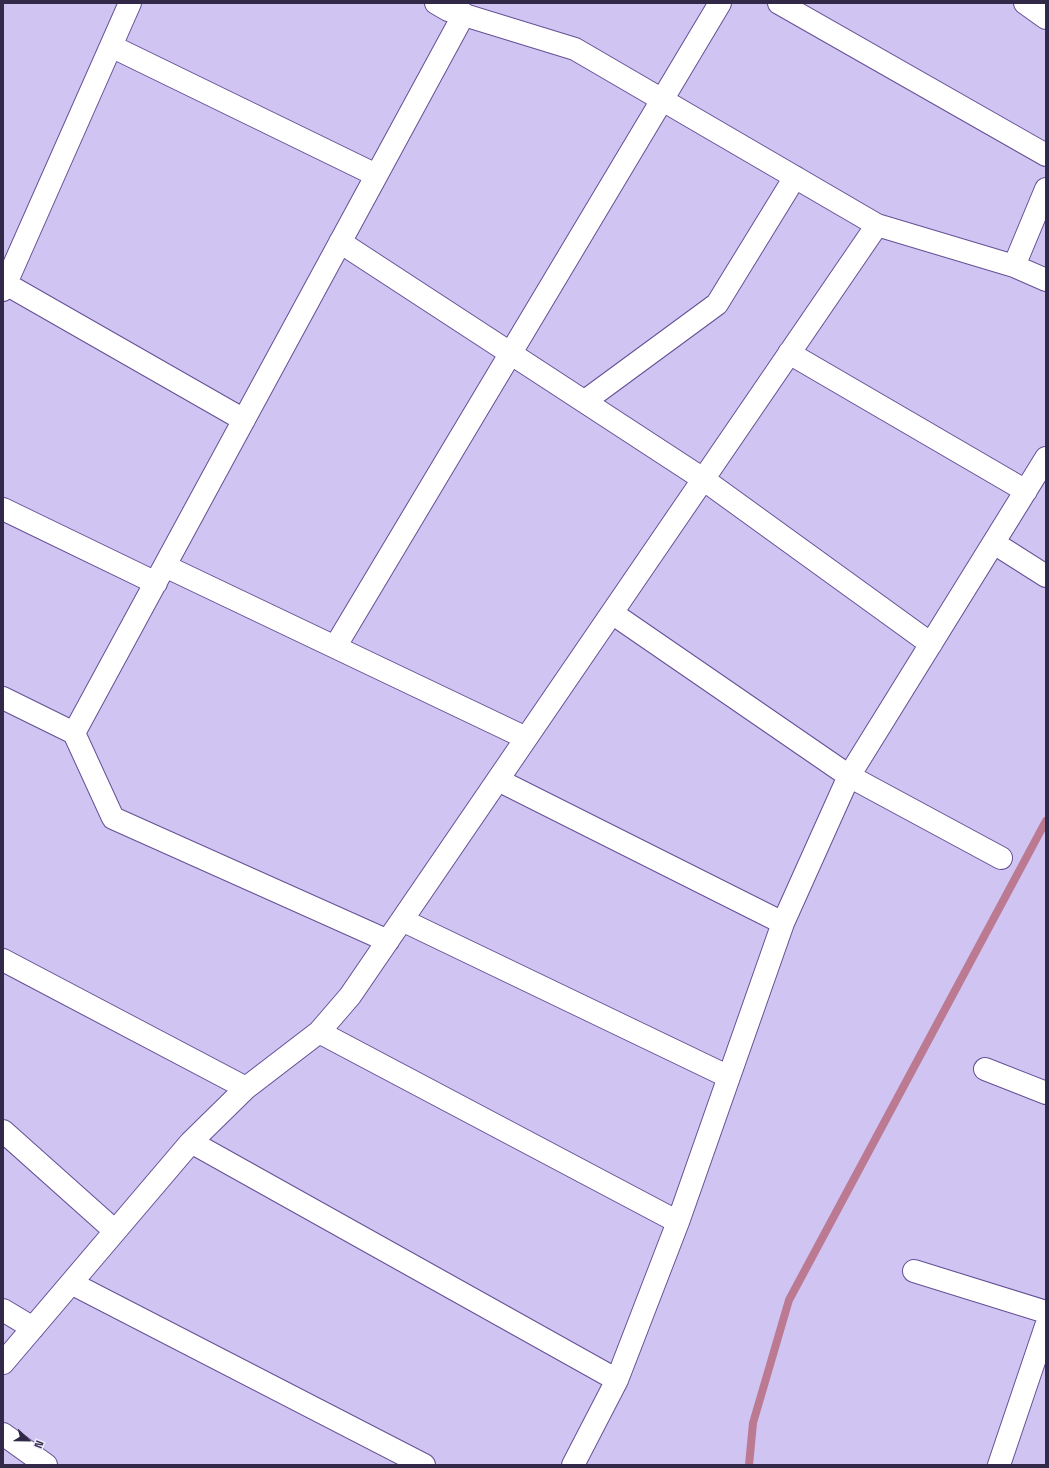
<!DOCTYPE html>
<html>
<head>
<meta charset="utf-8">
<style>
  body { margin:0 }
  #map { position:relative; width:1049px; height:1468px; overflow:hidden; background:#d0c4f3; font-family:"Space Grotesk",sans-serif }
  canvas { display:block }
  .frame { position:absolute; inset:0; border:4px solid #312947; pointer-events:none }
  .north { position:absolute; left:8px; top:1420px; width:40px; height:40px; -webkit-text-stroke:3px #eeebfb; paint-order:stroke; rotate:112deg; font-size:11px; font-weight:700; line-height:16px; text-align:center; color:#312947 }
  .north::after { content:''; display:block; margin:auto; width:14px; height:18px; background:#312947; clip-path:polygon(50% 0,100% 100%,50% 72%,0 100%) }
</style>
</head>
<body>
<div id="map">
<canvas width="1049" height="1468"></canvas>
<div class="frame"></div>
<div class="north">N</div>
</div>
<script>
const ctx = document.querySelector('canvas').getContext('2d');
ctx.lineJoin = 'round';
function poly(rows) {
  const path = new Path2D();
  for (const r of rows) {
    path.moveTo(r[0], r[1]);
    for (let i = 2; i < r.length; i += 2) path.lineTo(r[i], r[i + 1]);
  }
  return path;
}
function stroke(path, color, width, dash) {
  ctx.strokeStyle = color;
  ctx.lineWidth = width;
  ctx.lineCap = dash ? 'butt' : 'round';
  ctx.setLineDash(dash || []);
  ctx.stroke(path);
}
const stream = poly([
  [749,1465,753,1423,789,1300,1046,821]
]);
const minor = poly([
  [436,3,448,10,575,49,877,225,1014,266,1046,280],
  [779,3,1046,155],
  [1025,3,1046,18],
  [111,46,376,175],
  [340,242,703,479,931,644],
  [1014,266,1046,189],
  [6,284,244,420],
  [3,290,130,3],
  [789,353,1026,491],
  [585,401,717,304,795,177],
  [3,509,156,583],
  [994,543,1046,576],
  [165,566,526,738],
  [612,613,849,776,1001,858],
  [335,647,720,3],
  [3,698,74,733,113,818,388,941],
  [74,733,464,14],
  [498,780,783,923],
  [402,920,729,1077],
  [3,960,246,1088],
  [319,1032,678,1222],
  [985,1069,1046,1093],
  [3,1131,115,1231],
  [191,1142,617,1380],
  [914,1271,1046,1312],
  [71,1283,424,1465],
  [3,1310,33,1328],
  [3,1363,191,1142,246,1088,319,1032,350,996,877,225],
  [3,1434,46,1465],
  [573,1465,617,1380,678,1222,783,923,849,776,1046,458],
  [999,1465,1046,1326]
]);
stroke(stream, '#bc7992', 8);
stroke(minor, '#655095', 24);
stroke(minor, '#fff', 22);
</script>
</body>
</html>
